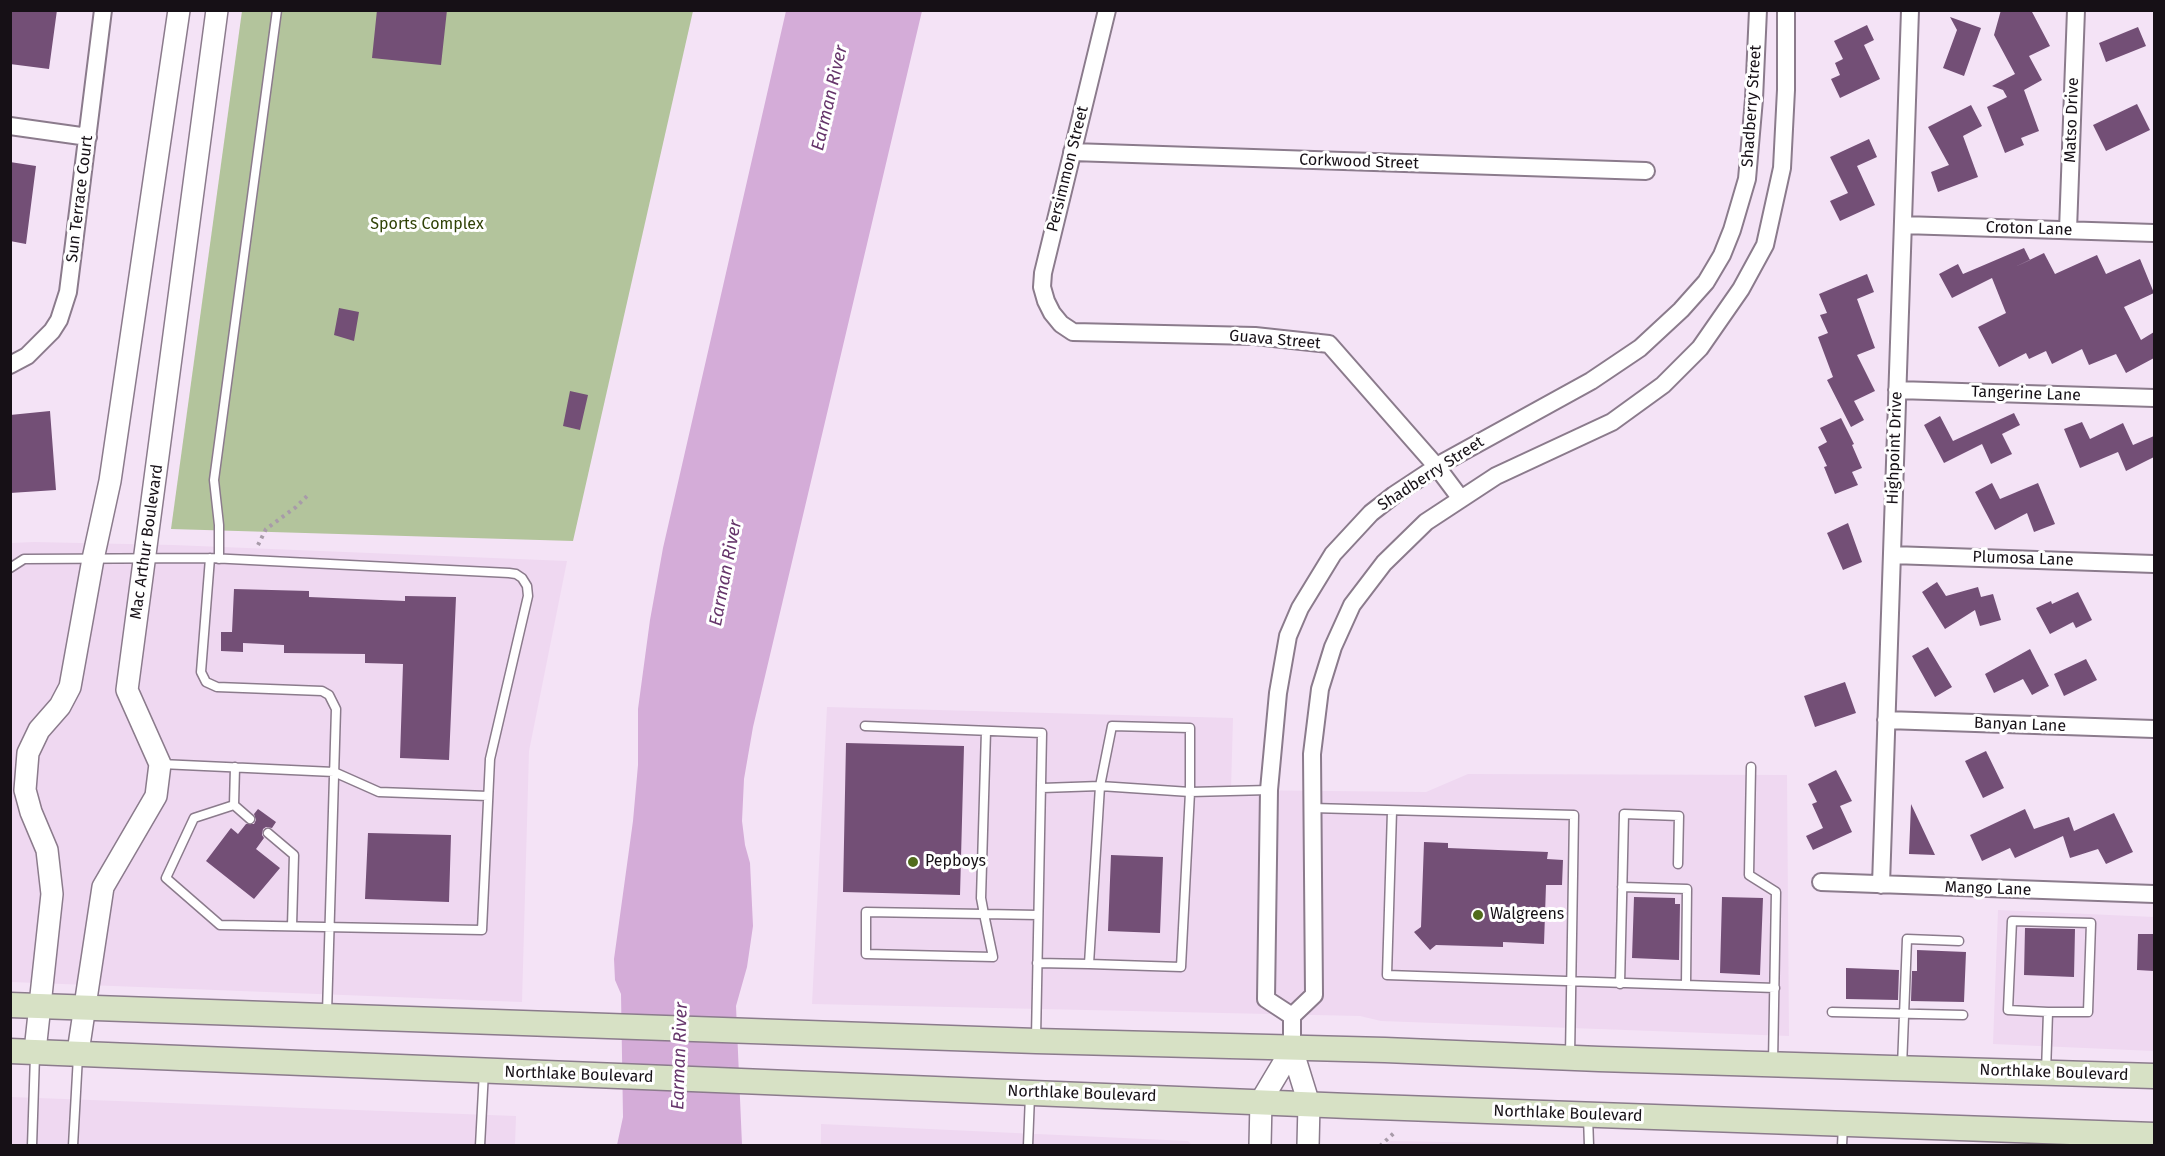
<!DOCTYPE html>
<html>
<head>
<meta charset="utf-8">
<style>
  body { margin:0 }
  #map { position:relative; width:2165px; height:1156px; overflow:hidden; background:#f4e3f6; font-family:"Fira Sans",sans-serif }
  canvas { display:block }
  .frame { position:absolute; inset:0; border:12px solid #161016; pointer-events:none }
</style>
</head>
<body>
<div id="map">
<canvas width="2165" height="1156"></canvas>
<div class="frame"></div>
</div>
<script>
const ctx = document.querySelector('canvas').getContext('2d');
ctx.lineJoin = 'round';
function paint(path, color) {
  ctx.fillStyle = color;
  ctx.fill(path, 'evenodd');
}
function poly(rows) {
  const path = new Path2D();
  for (const r of rows) {
    path.moveTo(r[0], r[1]);
    for (let i = 2; i < r.length; i += 2) path.lineTo(r[i], r[i + 1]);
  }
  return path;
}
function stroke(path, color, width, dash) {
  ctx.strokeStyle = color;
  ctx.lineWidth = width;
  ctx.lineCap = dash ? 'butt' : 'round';
  ctx.setLineDash(dash || []);
  ctx.stroke(path);
}
function drawText(font, color, halo, rows, align = 'center') {
  ctx.font = font + ' "Fira Sans",sans-serif';
  ctx.lineWidth = 6;
  ctx.setLineDash([]);
  ctx.textBaseline = 'middle';
  ctx.strokeStyle = halo;
  ctx.fillStyle = color;
  for (const [text, x, y, turn = 0] of rows) {
    ctx.save();
    ctx.translate(x, y);
    ctx.rotate((+turn || 0) * Math.PI / 180);
    ctx.textAlign = isNaN(turn) ? turn : align;
    if (halo) ctx.strokeText(text, 0, 0);
    ctx.fillText(text, 0, 0);
    ctx.restore();
  }
}
const built = poly([
  [34,542,173,545,567,561,529,751,522,1002,11,982,11,543],
  [827,707,1233,718,1231,790,1426,792,1468,774,1787,775,1789,1036,1381,1021,1360,1016,812,1004],
  [1998,910,2154,917,2154,1051,1993,1044],
  [11,1097,516,1116,515,1145,11,1146],
  [821,1124,1188,1141,1192,1145,821,1146],
  [1389,1141,1603,1145,1385,1146]
]);
const green = poly([
  [242,11,693,11,573,541,171,529]
]);
const water = poly([
  [786,11,922,11,753,727,744,779,742,821,745,845,750,863,753,926,747,967,736,1006,742,1145,617,1145,623,1117,621,994,615,980,614,959,633,821,638,765,638,709,650,620,663,548]
]);
const building = poly([
  [10,10,57,10,49,69,10,64],
  [377,10,447,10,441,65,372,58],
  [2001,10,2031,10,2050,46,2029,56,2042,80,2024,90,2039,131,2021,138,2024,145,2005,153,1987,107,2007,97,2003,90,1992,86,2015,74,1994,35],
  [1950,17,1981,28,1964,76,1943,68,1957,30],
  [1867,25,1874,40,1864,45,1880,79,1840,98,1831,79,1840,75,1835,63,1843,59,1834,41],
  [2138,27,2146,46,2106,62,2099,43],
  [2137,104,2150,130,2106,151,2093,125],
  [1971,105,1982,126,1963,136,1978,177,1938,192,1931,172,1949,165,1928,127],
  [1869,139,1877,157,1857,166,1875,205,1840,221,1830,201,1848,193,1830,157],
  [10,162,36,166,26,244,10,241],
  [2024,248,2030,260,2015,267,2044,253,2055,274,2097,255,2106,274,2140,259,2154,293,2124,307,2141,340,2154,332,2154,358,2126,373,2116,354,2089,365,2082,349,2052,364,2046,351,2029,359,2026,353,1999,367,1978,327,2006,313,1992,278,1952,298,1939,274,1958,264,1963,274],
  [1867,274,1874,292,1857,299,1875,348,1857,355,1875,391,1854,401,1864,420,1851,427,1827,380,1833,377,1818,337,1828,333,1820,315,1827,313,1819,294],
  [339,308,359,312,354,341,334,335],
  [570,391,588,395,580,430,563,426],
  [50,411,56,490,10,493,10,415],
  [2014,413,2020,425,2002,434,2012,454,1991,464,1982,444,1944,463,1924,425,1940,416,1953,441],
  [1841,418,1854,444,1852,445,1862,468,1852,472,1858,485,1835,494,1824,467,1827,466,1818,447,1827,442,1820,428],
  [2082,422,2090,439,2123,423,2133,445,2154,436,2154,457,2126,471,2118,452,2080,468,2064,429],
  [1992,483,2000,499,2038,483,2055,524,2034,532,2027,513,1995,530,1975,492],
  [1848,523,1862,562,1843,570,1827,533],
  [1937,582,1946,596,1978,587,1981,597,1993,594,2001,620,1980,626,1975,610,1945,629,1922,592],
  [234,589,309,591,309,597,405,601,405,596,456,597,449,760,400,758,403,664,365,663,365,654,284,653,284,645,243,643,243,652,221,651,221,632,232,632],
  [2078,592,2092,620,2076,628,2073,622,2050,634,2036,608,2051,601,2052,604],
  [1928,647,1952,687,1935,697,1912,656],
  [2030,649,2049,686,2032,695,2023,679,1994,693,1985,674],
  [2086,659,2097,680,2064,696,2054,674],
  [1845,682,1856,713,1815,727,1804,696],
  [846,743,964,746,960,895,843,892],
  [1986,751,2004,788,1983,798,1965,761],
  [1836,770,1852,801,1840,806,1852,832,1813,850,1806,836,1823,828,1812,804,1817,802,1808,784],
  [1911,804,1935,855,1909,854],
  [258,809,276,822,272,828,266,827,263,829,262,835,264,838,256,849,280,868,254,899,206,861,231,828,238,834,246,824,254,824,256,820,254,814],
  [2025,809,2034,829,2069,817,2074,831,2114,813,2133,852,2106,864,2098,849,2070,858,2063,836,2015,858,2010,848,1982,861,1970,835],
  [368,833,451,835,449,902,365,899],
  [1424,842,1448,843,1448,848,1548,852,1547,859,1563,860,1562,885,1546,885,1544,944,1503,942,1503,947,1436,945,1430,950,1414,932,1421,927],
  [1111,855,1163,857,1160,933,1108,931],
  [1634,897,1675,898,1675,904,1680,904,1679,960,1632,958],
  [1722,897,1763,898,1760,975,1720,973],
  [2025,928,2075,929,2074,977,2024,975],
  [2138,934,2154,934,2154,971,2137,970],
  [1917,950,1966,952,1964,1002,1911,1001,1912,971,1917,971],
  [1846,968,1899,970,1898,1000,1846,999]
]);
const path = poly([
  [258,545,266,529,296,507,310,493],
  [1380,1146,1394,1133]
]);
const service = poly([
  [210,558,201,672,206,682,217,687,322,691,329,695,336,709,327,1013],
  [219,559,219,525,214,480,277,10],
  [10,568,24,559,210,558,509,573,516,574,522,578,527,586,528,596,490,759,482,930,220,925,166,878,194,818,234,805,235,767],
  [865,726,1042,733,1036,1038],
  [986,731,981,898,984,914,993,957,866,954,866,912,984,914,1038,915],
  [161,764,334,772,379,792,488,796],
  [1751,767,1749,875,1776,892,1773,1063],
  [1042,788,1100,786,1190,792,1269,790],
  [234,805,250,819],
  [1312,808,1574,815,1570,1056],
  [1392,811,1387,975,1775,988],
  [268,833,294,855,292,926],
  [1622,887,1687,889,1686,985],
  [1037,963,1089,964,1181,967,1190,792,1190,728,1112,726,1100,786,1089,964],
  [1620,984,1624,814,1679,816,1678,864],
  [1832,1012,1963,1015],
  [1902,1067,1907,939,1959,941],
  [2046,1072,2048,1012,2088,1012,2091,923,2012,921,2008,1010,2048,1012],
  [1588,1116,1589,1146],
  [32,1146,35,1055],
  [73,1146,78,1056],
  [480,1146,484,1071],
  [1028,1146,1030,1095],
  [1842,1146,1843,1125]
]);
const minor = poly([
  [1107,10,1043,273,1042,287,1046,301,1052,313,1061,324,1073,332,1255,336,1329,344,1437,467,1461,499],
  [1758,10,1754,99,1747,179,1732,230,1722,255,1706,282,1681,310,1640,348,1591,381,1444,462,1394,495,1371,513,1333,554,1300,608,1288,636,1278,693,1269,790,1266,999,1292,1016,1314,995,1312,754,1320,689,1333,647,1352,605,1384,563,1426,522,1496,476,1612,422,1663,385,1700,348,1741,289,1765,245,1782,168,1786,90,1786,10],
  [10,126,88,137],
  [1072,152,1646,171],
  [1903,225,2154,233],
  [2068,230,2076,10],
  [10,365,27,356,52,331,59,320,68,292,103,10],
  [1897,390,2154,398],
  [1892,555,2154,564],
  [1886,720,2154,729],
  [1821,882,2154,894],
  [1881,885,1910,10],
  [1292,1049,1292,1016]
]);
const tertiary = poly([
  [1292,1049,1309,1104,1308,1146],
  [35,1051,52,894,47,850,31,812,25,790,28,753,39,730,60,706,70,687,93,559,110,481,179,10],
  [78,1052,103,887,156,796,160,764,127,690,217,10],
  [1260,1146,1261,1101,1292,1049]
]);
const secondary = poly([
  [10,1005,1036,1041,1385,1050,1599,1059,2154,1076],
  [10,1051,1349,1106,2154,1135]
]);
const markers = [
  [913,862,6,"#516b1c"],
  [1478,915,6,"#516b1c"]
];
const streetNames = [
  ["Shadberry Street",1752,106,-86],
  ["Matso Drive",2072,120,-88],
  ["Corkwood Street",1359,162,2],
  ["Persimmon Street",1068,169,-76],
  ["Sun Terrace Court",80,199,-83],
  ["Croton Lane",2029,229,2],
  ["Guava Street",1275,340,5],
  ["Tangerine Lane",2026,394,2],
  ["Highpoint Drive",1895,448,-88],
  ["Shadberry Street",1431,474,-33],
  ["Mac Arthur Boulevard",147,542,-82],
  ["Plumosa Lane",2023,559,2],
  ["Banyan Lane",2020,725,2],
  ["Mango Lane",1988,889,2],
  ["Northlake Boulevard",2054,1073,2],
  ["Northlake Boulevard",579,1075,2],
  ["Northlake Boulevard",1082,1094,2],
  ["Northlake Boulevard",1568,1114,2]
];
const parkNames = [
  ["Sports Complex",427,225]
];
const poiNames = [
  ["Pepboys",925,862],
  ["Walgreens",1490,915]
];
const waterNames = [
  ["Earman River",830,98,-77],
  ["Earman River",726,573,-79],
  ["Earman River",680,1056,-88]
];
paint(built, '#efd8f1');
paint(green, '#b3c49c');
paint(water, '#d4acd8');
paint(building, '#734f76');
stroke(service, '#8b7b8c', 11);
stroke(minor, '#8b7b8c', 20);
stroke(tertiary, '#8b7b8c', 24);
stroke(secondary, '#8b7b8c', 27);
stroke(path, '#a89ba9', 4, [3, 4.5]);
stroke(service, '#fff', 8);
stroke(minor, '#fff', 16);
stroke(tertiary, '#fff', 21);
stroke(secondary, '#d7e1c5', 24);
for (const [x, y, r, color] of markers) {
  const dot = new Path2D();
  dot.arc(x, y, r, 0, 2 * Math.PI);
  ctx.fillStyle = color;
  ctx.fill(dot);
  stroke(dot, '#fff', 2);
}
drawText('16px', '#161016', '#fff', streetNames);
drawText('16px', '#304206', '#fff', parkNames);
drawText('16px', '#161016', '#fff', poiNames, 'left');
drawText('italic 18px', '#66356b', '#fff', waterNames);
</script>
</body>
</html>
